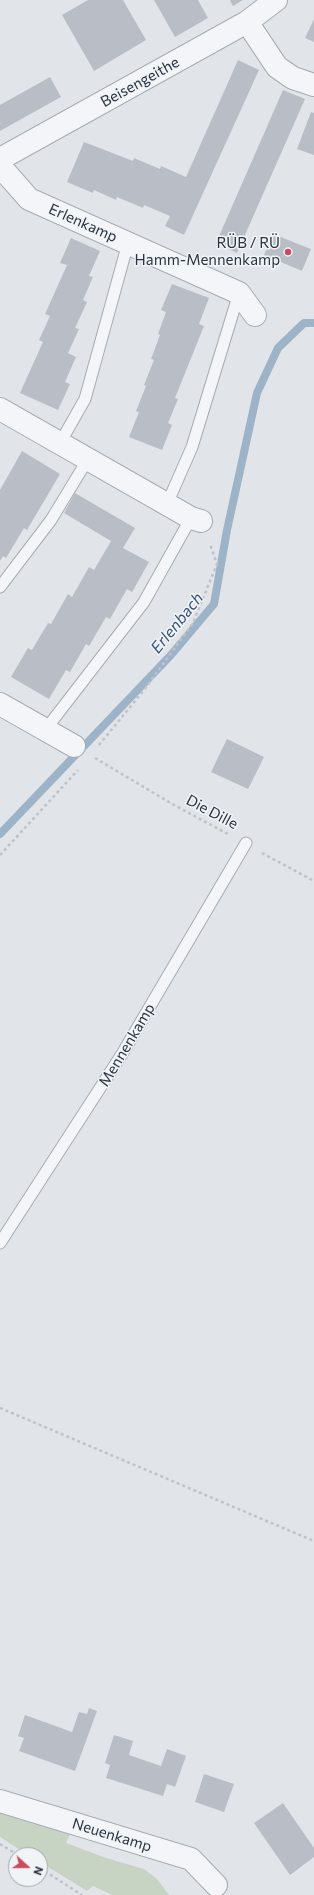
<!DOCTYPE html>
<html>
<head>
<meta charset="utf-8">
<style>
  body { margin:0 }
  #map { position:relative; width:314px; height:1895px; overflow:hidden; background:#e1e5e9; font-family:Commissioner,sans-serif }
  canvas { display:block }
  .north { position:absolute; left:8px; top:1847px; width:40px; height:40px; box-sizing:border-box; background:#f1f4f7; border:1px solid #a1a7ae; border-radius:50%; rotate:111deg; font-size:11px; font-weight:700; line-height:16px; text-align:center; color:#2a3341 }
  .north::after { content:''; display:block; margin:auto; width:14px; height:18px; background:#ca4a60; clip-path:polygon(50% 0,100% 100%,50% 72%,0 100%) }
</style>
</head>
<body>
<div id="map">
<canvas width="314" height="1895"></canvas>
<div class="north">N</div>
</div>
<script>
const ctx = document.querySelector('canvas').getContext('2d');
ctx.lineJoin = 'round';
function paint(path, color) {
  ctx.fillStyle = color;
  ctx.fill(path, 'evenodd');
}
function poly(rows) {
  const path = new Path2D();
  for (const r of rows) {
    path.moveTo(r[0], r[1]);
    for (let i = 2; i < r.length; i += 2) path.lineTo(r[i], r[i + 1]);
  }
  return path;
}
function stroke(path, color, width, dash) {
  ctx.strokeStyle = color;
  ctx.lineWidth = width;
  ctx.lineCap = dash ? 'butt' : 'round';
  ctx.setLineDash(dash || []);
  ctx.stroke(path);
}
function drawText(font, color, halo, rows, align = 'center') {
  ctx.font = font + ' Commissioner,sans-serif';
  ctx.lineWidth = 3;
  ctx.setLineDash([]);
  ctx.textBaseline = 'middle';
  ctx.strokeStyle = halo;
  ctx.fillStyle = color;
  for (const [text, x, y, turn = 0] of rows) {
    ctx.save();
    ctx.translate(x, y);
    ctx.rotate((+turn || 0) * Math.PI / 180);
    ctx.textAlign = isNaN(turn) ? turn : align;
    if (halo) ctx.strokeText(text, 0, 0);
    ctx.fillText(text, 0, 0);
    ctx.restore();
  }
}
const green = poly([
  [0,1807,71,1832,66,1843,106,1858,144,1869,157,1879,169,1895,112,1895,93,1886,87,1891,40,1862,40,1855,28,1855,0,1837]
]);
const stream = poly([
  [0,834,171,655,214,604,227,530,257,393,278,348,304,323,314,323]
]);
const building = poly([
  [88,0,123,0,146,40,94,71,62,15],
  [154,0,198,0,208,18,175,37],
  [230,0,243,0,233,6],
  [314,19,314,42,305,38],
  [238,60,259,70,184,235,165,226,170,216,144,205,143,208,117,197,116,200,94,190,93,193,67,182,84,142,133,161,134,158,160,169,161,166,186,177],
  [50,77,61,97,0,131,0,105],
  [283,90,305,99,237,253,216,243],
  [311,112,314,113,314,155,297,149],
  [273,234,311,249,302,271,264,255],
  [71,238,100,251,89,276,93,277,83,300,87,302,75,328,79,329,68,353,76,357,65,382,70,384,58,410,20,393,43,342,39,340,50,316,45,314,67,265,60,263],
  [172,284,209,298,199,324,204,326,175,398,178,399,168,423,172,425,162,450,129,437,139,412,136,411,146,386,144,385,154,360,151,359,160,335,158,334,166,312,161,310],
  [22,451,60,474,27,530,24,528,6,558,3,556,0,561,0,490],
  [75,493,135,528,123,548,149,562,132,592,127,589,110,619,106,617,89,646,86,644,70,672,66,670,49,699,11,677,28,648,32,650,48,623,51,624,68,594,72,597,89,567,94,570,111,541,64,513],
  [227,739,264,757,248,789,211,772],
  [89,1708,97,1711,75,1771,19,1751,24,1738,18,1736,25,1715,72,1732,79,1712,87,1714],
  [114,1735,133,1741,129,1755,161,1766,167,1749,186,1756,175,1787,167,1784,163,1796,106,1778,110,1765,105,1763],
  [204,1774,234,1784,224,1812,195,1802],
  [283,1803,314,1848,314,1857,290,1875,254,1823]
]);
const path = poly([
  [99,745,144,690,193,623,217,564,210,544],
  [95,758,174,805,228,834],
  [262,853,314,881],
  [0,855,78,770],
  [0,1408,314,1541],
  [0,1844,18,1855],
  [40,1868,82,1895]
]);
const lane = poly([
  [60,443,85,399,128,243],
  [167,504,192,447,239,293],
  [0,587,51,520,88,459],
  [46,729,144,602,191,518],
  [0,1243,122,1054,246,843]
]);
const street = poly([
  [247,22,277,67,293,78,314,85],
  [0,159,247,22,276,0],
  [0,166,29,199,239,293,255,315],
  [0,409,191,518,201,521],
  [0,704,74,746],
  [0,1801,191,1859,216,1885]
]);
const markers = [
  [288,252,4,"#ca4a60"]
];
const streetNames = [
  ["Beisengeithe",140,82,-29],
  ["Erlenkamp",83,223,24],
  ["Die Dille",212,812,28],
  ["Mennenkamp",127,1045,-59],
  ["Neuenkamp",112,1835,17]
];
const poiNames = [
  ["RÜB / RÜ",280,243],
  ["Hamm-Mennenkamp",280,260]
];
const waterNames = [
  ["Erlenbach",177,623,-51]
];
paint(green, '#c7d3c3');
stroke(stream, '#9db3c8', 8);
paint(building, '#b9bec6');
stroke(lane, '#a6acb3', 13);
stroke(street, '#a6acb3', 24);
stroke(path, '#bfc3c8', 2.5, [3, 3]);
stroke(lane, '#f4f5f8', 11);
stroke(street, '#f4f5f8', 22);
for (const [x, y, r, color] of markers) {
  const dot = new Path2D();
  dot.arc(x, y, r, 0, 2 * Math.PI);
  ctx.fillStyle = color;
  ctx.fill(dot);
  stroke(dot, '#f1f4f7', 1.5);
}
drawText('15px', '#2a3341', '#f1f4f7', streetNames);
drawText('15px', '#2a3341', '#f1f4f7', poiNames, 'right');
drawText('italic 16px', '#355274', '#f1f4f7', waterNames);
</script>
</body>
</html>
